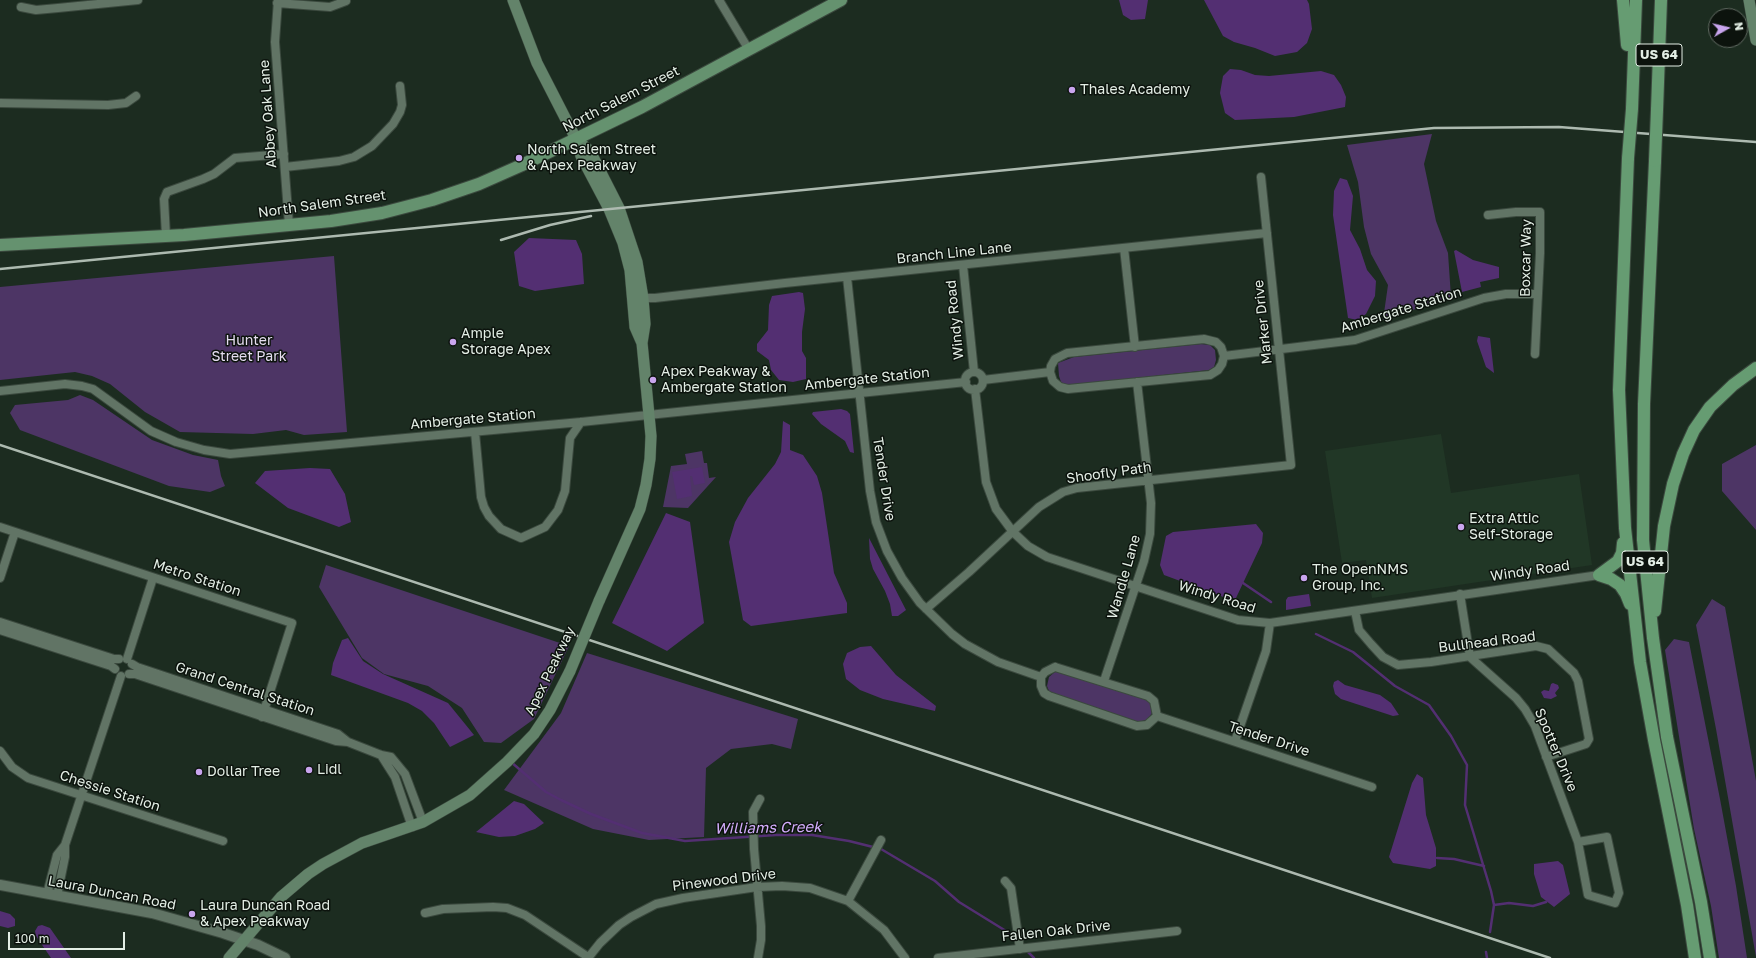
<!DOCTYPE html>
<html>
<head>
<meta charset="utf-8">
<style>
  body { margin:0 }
  #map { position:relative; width:1756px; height:958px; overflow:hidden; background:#1c2c20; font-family:"Golos Text",sans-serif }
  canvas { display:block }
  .north { position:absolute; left:1708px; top:8px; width:40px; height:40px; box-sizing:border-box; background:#0c130d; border:1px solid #626b63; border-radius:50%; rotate:82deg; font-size:11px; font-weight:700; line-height:16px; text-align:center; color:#e3eee5 }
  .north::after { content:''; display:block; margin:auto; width:14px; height:18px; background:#c9a5ee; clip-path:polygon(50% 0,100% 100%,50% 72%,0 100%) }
  .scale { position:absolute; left:8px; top:932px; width:117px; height:18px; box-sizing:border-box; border:2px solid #e3eee5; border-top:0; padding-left:5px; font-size:12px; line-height:14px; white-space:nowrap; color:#e3eee5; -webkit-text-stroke:3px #0c130d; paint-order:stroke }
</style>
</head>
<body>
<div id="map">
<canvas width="1756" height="958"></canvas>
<div class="north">N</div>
<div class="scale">100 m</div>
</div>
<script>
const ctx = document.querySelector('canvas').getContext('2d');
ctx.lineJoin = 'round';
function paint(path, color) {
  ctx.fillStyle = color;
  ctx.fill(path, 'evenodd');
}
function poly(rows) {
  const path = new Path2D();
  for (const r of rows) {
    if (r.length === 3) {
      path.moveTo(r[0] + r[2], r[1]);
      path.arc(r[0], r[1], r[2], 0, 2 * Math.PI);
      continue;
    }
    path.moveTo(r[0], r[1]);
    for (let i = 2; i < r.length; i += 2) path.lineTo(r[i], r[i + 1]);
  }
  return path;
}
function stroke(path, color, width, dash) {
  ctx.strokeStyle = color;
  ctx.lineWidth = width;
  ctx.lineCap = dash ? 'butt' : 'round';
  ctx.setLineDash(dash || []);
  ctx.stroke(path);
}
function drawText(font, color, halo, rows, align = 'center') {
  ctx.font = font + ' "Golos Text",sans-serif';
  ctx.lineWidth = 3;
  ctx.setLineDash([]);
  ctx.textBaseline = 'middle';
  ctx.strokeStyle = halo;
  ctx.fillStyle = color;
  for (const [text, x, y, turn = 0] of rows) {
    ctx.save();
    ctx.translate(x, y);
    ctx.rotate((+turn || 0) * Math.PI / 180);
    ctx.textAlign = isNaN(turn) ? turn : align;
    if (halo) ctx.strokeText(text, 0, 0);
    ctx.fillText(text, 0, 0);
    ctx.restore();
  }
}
const built = poly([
  [1441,434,1451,493,1579,474,1592,565,1372,598,1366,560,1342,563,1325,451]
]);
const green = poly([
  [1432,134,1424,164,1436,221,1448,253,1451,297,1383,320,1388,285,1371,254,1364,227,1358,182,1347,145],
  [334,256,347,432,304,435,286,430,253,434,180,432,145,412,110,384,92,376,75,372,0,380,0,287],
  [1201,344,1210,345,1215,350,1216,360,1214,367,1209,370,1072,385,1065,385,1061,382,1059,376,1058,363,1074,357],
  [80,395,93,400,152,440,193,455,218,460,221,476,225,486,210,492,169,486,20,430,10,413,15,405,68,400],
  [1756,445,1756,530,1722,491,1722,464],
  [702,451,704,463,707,463,709,478,716,477,688,508,663,507,671,466,687,464,685,454],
  [326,565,569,646,534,719,501,743,484,742,462,708,428,686,384,674,362,658,319,587],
  [1712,599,1725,607,1756,781,1756,957,1716,729,1696,625],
  [1674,639,1689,642,1720,799,1736,886,1747,958,1719,958,1711,906,1694,829,1665,650],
  [587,653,798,719,791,749,772,744,731,749,706,768,704,837,649,840,593,829,504,790,561,713],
  [1056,671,1147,700,1150,703,1152,713,1147,720,1137,722,1054,694,1049,691,1047,686,1049,677]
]);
const water = poly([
  [1119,0,1148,0,1145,19,1131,20,1123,15],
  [1204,0,1307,0,1309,4,1312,29,1307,43,1297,52,1275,56,1255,48,1234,42,1223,36],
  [1230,69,1241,70,1255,75,1269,76,1321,71,1334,75,1341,85,1346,97,1345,107,1294,117,1235,120,1225,113,1220,93,1223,76],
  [1340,178,1347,180,1353,196,1350,230,1360,249,1367,270,1376,281,1375,296,1366,314,1357,320,1348,318,1333,215,1334,191],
  [529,238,576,240,582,254,584,284,535,291,519,286,514,252],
  [1456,250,1473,260,1499,267,1499,278,1480,282,1481,287,1462,292,1454,251],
  [799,292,803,293,805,309,802,332,802,351,806,358,806,379,793,382,779,380,771,370,769,360,757,351,757,344,768,330,769,305,772,296],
  [1478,336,1490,338,1494,373,1486,367,1477,341],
  [841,409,847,411,850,414,854,453,850,452,845,441,821,424,812,414,813,412],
  [783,421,790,425,790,450,803,455,817,476,822,493,834,573,847,603,847,613,751,626,743,620,729,542,735,522,748,498,775,464,781,452],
  [702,467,705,483,694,485,692,476,690,476,692,496,677,499,672,472],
  [310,468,330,469,345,494,351,522,339,527,288,508,255,483,265,471],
  [666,513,690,522,704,623,667,651,612,623],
  [1256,524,1263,533,1262,543,1236,598,1226,598,1164,575,1160,565,1166,536,1173,532],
  [869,538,906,610,898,616,892,616,890,604,885,591,873,569,870,559],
  [1309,594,1311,606,1286,610,1286,600,1288,597],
  [348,638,363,661,383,674,448,703,474,735,450,747,434,723,422,711,408,703,331,675,333,663,342,640],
  [871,646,896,675,936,706,935,711,883,699,860,690,846,679,843,664,847,653,860,647],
  [1338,680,1345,685,1380,695,1391,703,1399,715,1393,716,1341,699,1335,694,1333,686,1334,682],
  [1553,683,1558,685,1559,688,1555,693,1557,696,1551,699,1544,698,1541,692,1544,690,1549,691,1551,684],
  [1417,774,1423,778,1426,815,1436,848,1436,866,1430,869,1393,863,1389,857,1412,783],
  [514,801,524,804,544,823,535,829,515,836,499,837,476,832],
  [1558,861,1563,865,1570,894,1554,907,1541,897,1534,874,1534,864],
  [0,911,10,914,15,919,15,926,8,928,0,926],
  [42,925,50,928,71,958,51,958,36,936,35,931,38,926]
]);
const stream = poly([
  [1243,583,1271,602],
  [1316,634,1353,652,1395,686,1429,705,1451,736,1467,765,1465,805,1491,891,1494,905,1490,932],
  [511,762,546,792,561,800,591,814,642,833,685,841,776,835,812,835,849,841,881,849,935,881,959,902,1006,931,1016,940],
  [1437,858,1454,859,1484,866],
  [1494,905,1509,903,1533,906,1546,902],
  [1026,950,1034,958],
  [1486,952,1487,958]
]);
const minor = poly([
  [278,0,275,42,289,225],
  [719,0,749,50],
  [277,3,330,7,346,1],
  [21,7,36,10,58,8,138,0],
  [0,103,108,105,126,103,136,96],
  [285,167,339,161,354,157,372,146,393,124,400,112,402,105,400,86],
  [1488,215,1516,212,1540,212,1540,253,1535,354],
  [166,236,164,199,167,192,203,179,214,174,235,158,284,154],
  [1124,248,1135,347],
  [963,265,974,372],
  [847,277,870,491,876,522,887,551,902,578,920,603,952,634,965,644,998,662,1041,677],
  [643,298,655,298,785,283,1267,233],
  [1204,339,1216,342,1221,347,1224,356,1222,364,1218,370,1210,375,1068,389,1060,387,1053,381,1050,372,1051,366,1055,359,1067,353,1204,339],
  [1224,356,1355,340,1484,298,1506,294,1538,294],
  [974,381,9],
  [983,380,1050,372],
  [975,389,986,482,996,509,1013,532,1028,546,1047,557,1238,620,1270,623,1599,575],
  [0,391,65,384,82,386,93,389,151,431,176,442,204,450,230,454,581,422,966,382],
  [475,432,481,497,484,507,489,516,501,529,521,538,545,527,558,510,565,491,570,438,581,422],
  [0,527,292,623,262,717],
  [0,578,15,532],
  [1460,594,1470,657,1516,698,1525,709,1535,726,1578,842,1588,895,1615,903,1619,893,1607,837,1578,842],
  [926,609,969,572,1039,507,1063,492,1077,488,1291,465,1261,177],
  [1355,611,1359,630,1371,644,1383,657,1398,665,1431,662,1536,646,1548,649,1574,673,1578,681,1589,739,1586,744,1546,757],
  [0,622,114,659,119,659],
  [0,630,111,666,115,669],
  [127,659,153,578],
  [132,664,137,667,338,734,348,742],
  [1055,667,1148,696,1154,701,1157,716,1147,725,1137,726,1049,696,1044,693,1041,686,1041,677,1045,672,1055,667],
  [129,674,135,674,336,741,348,742,381,755,391,757,405,774,423,822],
  [1104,681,1144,561,1150,534,1151,503,1137,382],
  [1157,716,1372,787],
  [1235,741,1266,651,1270,623],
  [0,751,12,767,28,778,223,841],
  [381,755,395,777,412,827],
  [1005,881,1011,888,1020,949],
  [47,894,57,855,65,845,121,676],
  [57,896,65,857,65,845],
  [848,901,881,840],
  [425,913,443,909,493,907,507,908,525,915,588,957],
  [588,958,600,943,619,925,631,917,656,904,683,898,757,887,782,886,810,888,848,901,884,930,905,958],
  [758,958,761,940,761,926,754,849,753,812,760,799],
  [938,958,1177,931]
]);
const tertiary = poly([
  [0,885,152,913,223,933,258,945,285,958]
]);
const secondary = poly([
  [513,0,537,63,576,139,581,156,609,209,623,243,630,270,635,327,642,343],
  [1749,0,1756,40],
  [576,139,590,151,619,208,637,262,643,298,645,324,642,343,651,436,650,459,646,485,640,509,599,601],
  [229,958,281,897,308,874,323,864,362,843,423,822,470,795,507,762,534,734,550,710,570,671]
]);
const primary = poly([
  [0,245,184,235,331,221,382,213,432,200,479,184,522,165,642,107,841,0]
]);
const trunk = poly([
  [1623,0,1627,45],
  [1632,109,1636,0],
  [1657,110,1661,0],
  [1628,158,1619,390,1625,528,1640,662,1654,740,1687,905,1695,958],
  [1655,161,1644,404,1643,540,1653,638,1667,737,1701,902,1710,958],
  [1599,575,1611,579,1620,585,1626,594,1630,604],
  [1599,575,1618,561,1622,553,1623,543],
  [1655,611,1664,526,1673,484,1683,454,1694,430,1710,407,1733,385,1756,368]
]);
const rail = poly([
  [501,240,550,225,591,216],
  [0,269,1434,128,1559,127,1756,142],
  [0,445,1550,958]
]);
const secondaryBridge = poly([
  [570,671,599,601]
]);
const trunkBridge = poly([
  [1628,158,1632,109],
  [1655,161,1657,110]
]);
const markers = [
  [1072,90,4,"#c9a5ee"],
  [519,158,4,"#c9a5ee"],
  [453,342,4,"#c9a5ee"],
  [653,380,4,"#c9a5ee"],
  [1461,527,4,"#c9a5ee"],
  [1304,578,4,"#c9a5ee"],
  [309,770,4,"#c9a5ee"],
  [199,772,4,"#c9a5ee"],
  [192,914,4,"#c9a5ee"]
];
const shields = [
  [1659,55,46],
  [1645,562,46]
];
const shieldNames = [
  ["US 64",1659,55],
  ["US 64",1645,562]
];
const poiNames = [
  ["Thales Academy",1080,90],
  ["North Salem Street",527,150],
  ["& Apex Peakway",527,166],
  ["Ample",461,334],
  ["Storage Apex",461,350],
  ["Apex Peakway &",661,372],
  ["Ambergate Station",661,388],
  ["Extra Attic",1469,519],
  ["Self-Storage",1469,535],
  ["The OpenNMS",1312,570],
  ["Group, Inc.",1312,586],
  ["Lidl",317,770],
  ["Dollar Tree",207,772],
  ["Laura Duncan Road",200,906],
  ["& Apex Peakway",200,922]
];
const streetNames = [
  ["North Salem Street",621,99,-27],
  ["Abbey Oak Lane",268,114,-94],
  ["North Salem Street",322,204,-8],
  ["Branch Line Lane",954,253,-6],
  ["Boxcar Way",1526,258,-89],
  ["Ambergate Station",1401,310,-17],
  ["Windy Road",955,320,-96],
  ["Marker Drive",1263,322,-96],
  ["Ambergate Station",867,379,-6],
  ["Ambergate Station",473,419,-5],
  ["Shoofly Path",1109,473,-8],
  ["Tender Drive",884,479,81],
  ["Windy Road",1530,571,-8],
  ["Wandle Lane",1124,577,-74],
  ["Metro Station",197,578,18],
  ["Windy Road",1217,597,17],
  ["Bullhead Road",1487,642,-7],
  ["Apex Peakway",550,671,-64],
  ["Grand Central Station",245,689,18],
  ["Tender Drive",1269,739,18],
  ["Spotter Drive",1556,750,67],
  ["Chessie Station",110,791,18],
  ["Pinewood Drive",724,880,-7],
  ["Laura Duncan Road",112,893,11],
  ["Fallen Oak Drive",1056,931,-6]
];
const parkNames = [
  ["Hunter",249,341],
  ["Street Park",249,357]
];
const waterNames = [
  ["Williams Creek",768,828,-1]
];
paint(built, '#213726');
paint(green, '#4d3565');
paint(water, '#532f72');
stroke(stream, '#532f72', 2.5);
stroke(minor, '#3b493e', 10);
stroke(tertiary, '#3b493e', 12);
stroke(secondary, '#3b493e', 12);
stroke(primary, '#3b493e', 14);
stroke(trunk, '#3b493e', 14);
stroke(minor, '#617465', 8);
stroke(tertiary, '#617465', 10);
stroke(secondary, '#63836a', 11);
stroke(primary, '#65926f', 12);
stroke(trunk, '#669c72', 12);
stroke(rail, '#adbab0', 2.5);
stroke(secondaryBridge, '#3b493e', 12, []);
stroke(trunkBridge, '#3b493e', 14, []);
stroke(secondaryBridge, '#63836a', 11);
stroke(trunkBridge, '#669c72', 12);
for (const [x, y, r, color] of markers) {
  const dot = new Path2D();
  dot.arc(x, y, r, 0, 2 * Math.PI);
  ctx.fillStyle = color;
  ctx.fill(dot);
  stroke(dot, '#0c130d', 1.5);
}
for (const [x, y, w] of shields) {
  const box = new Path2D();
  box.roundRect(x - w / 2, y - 11, w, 22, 3);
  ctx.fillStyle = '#0c130d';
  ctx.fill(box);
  stroke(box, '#e3eee5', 1);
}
drawText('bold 13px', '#e3eee5', null, shieldNames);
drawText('14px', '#e3eee5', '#0c130d', poiNames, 'left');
drawText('14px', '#e3eee5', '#0c130d', streetNames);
drawText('14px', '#e5dcf0', '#0c130d', parkNames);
drawText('italic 15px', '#d2acfb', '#0c130d', waterNames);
</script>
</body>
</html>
